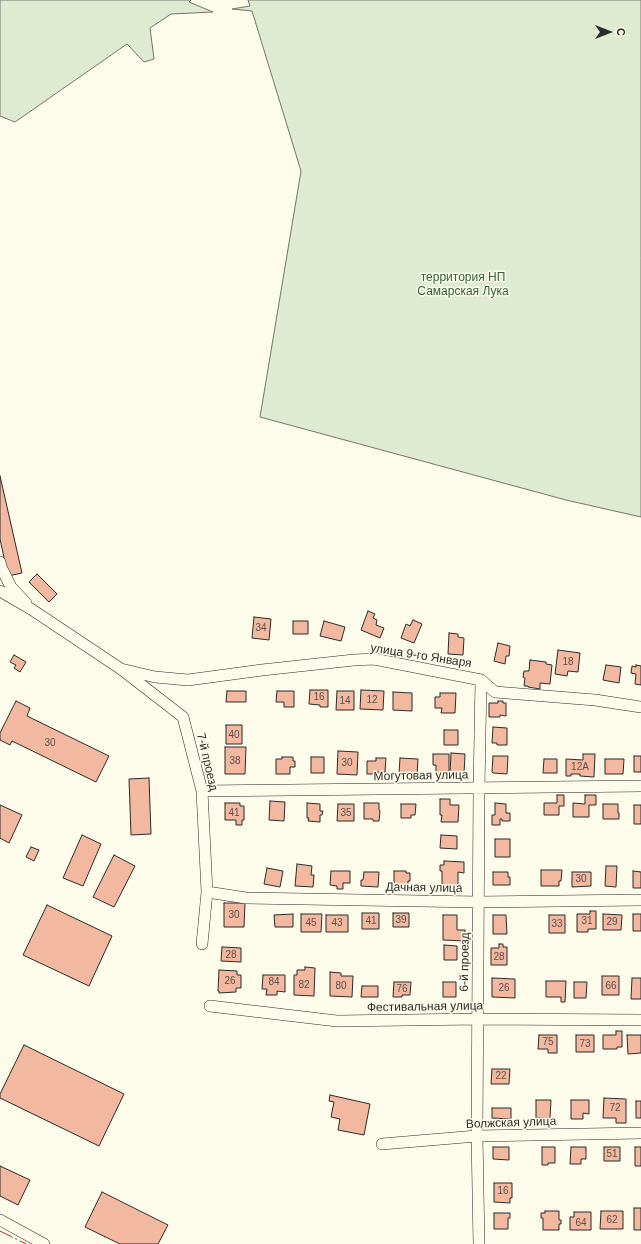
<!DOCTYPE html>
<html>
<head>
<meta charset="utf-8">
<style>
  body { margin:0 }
  #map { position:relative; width:641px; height:1244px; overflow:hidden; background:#fdfbea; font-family:Helvetica,sans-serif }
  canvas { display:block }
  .north { position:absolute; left:589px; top:12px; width:40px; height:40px; -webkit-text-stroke:3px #fdfbea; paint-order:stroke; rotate:90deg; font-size:11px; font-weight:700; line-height:16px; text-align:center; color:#2b2b2b }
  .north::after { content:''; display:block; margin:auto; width:14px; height:18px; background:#2b2b2b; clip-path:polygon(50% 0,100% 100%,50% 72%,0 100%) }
</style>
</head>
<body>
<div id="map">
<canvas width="641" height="1244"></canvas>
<div class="north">С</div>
</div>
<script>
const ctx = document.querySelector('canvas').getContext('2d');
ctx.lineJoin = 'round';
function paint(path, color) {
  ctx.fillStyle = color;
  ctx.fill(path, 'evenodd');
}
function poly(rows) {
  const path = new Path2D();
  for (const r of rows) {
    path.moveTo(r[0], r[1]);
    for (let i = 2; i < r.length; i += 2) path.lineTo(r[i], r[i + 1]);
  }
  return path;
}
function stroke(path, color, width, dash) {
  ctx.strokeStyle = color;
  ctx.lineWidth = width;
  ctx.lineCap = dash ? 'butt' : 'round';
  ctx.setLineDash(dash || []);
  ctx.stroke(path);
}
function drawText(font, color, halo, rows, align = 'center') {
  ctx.font = font + ' Helvetica,sans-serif';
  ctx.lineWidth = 3;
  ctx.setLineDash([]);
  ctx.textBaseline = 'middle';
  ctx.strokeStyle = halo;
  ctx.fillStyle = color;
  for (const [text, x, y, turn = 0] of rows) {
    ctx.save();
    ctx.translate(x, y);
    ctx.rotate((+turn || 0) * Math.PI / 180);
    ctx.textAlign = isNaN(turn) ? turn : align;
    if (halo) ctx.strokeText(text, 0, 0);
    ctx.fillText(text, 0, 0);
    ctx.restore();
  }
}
const green = poly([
  [0,0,191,0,189,2,213,12,171,14,150,28,154,59,144,62,127,44,15,122,0,116,0,0],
  [248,0,641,0,641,517,566,500,260,417,301,171,252,11,232,9,250,6,248,0]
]);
const building = poly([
  [0,476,22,573,8,576,0,539,0,476],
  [37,574,57,594,49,602,29,582,37,574],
  [368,611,375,614,373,618,377,620,376,625,384,628,380,638,361,630,368,611],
  [254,617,271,619,269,640,252,638,254,617],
  [413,620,422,624,414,643,401,638,406,624,410,626,413,620],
  [293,621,308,621,308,634,293,634,293,621],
  [324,621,345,627,341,641,320,636,324,621],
  [449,633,458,634,458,637,464,638,463,655,448,654,449,633],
  [498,643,510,646,509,656,506,656,505,664,494,661,498,643],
  [558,650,580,653,578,672,568,671,567,676,555,674,558,650],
  [14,655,26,662,20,672,14,668,16,665,10,662,14,655],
  [530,660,546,662,546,664,552,665,550,684,540,683,540,689,528,687,528,686,524,686,525,678,523,677,524,671,529,671,530,660],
  [606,665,621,667,619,683,603,680,606,665],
  [636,665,641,666,641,685,635,684,636,674,631,673,632,666,636,667,636,665],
  [310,690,328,690,328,707,320,707,320,705,309,704,310,690],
  [361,690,384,691,383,710,360,709,361,690],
  [227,691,246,691,246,702,226,702,227,691],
  [277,691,294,691,294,707,284,707,284,702,276,702,277,691],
  [337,691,354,691,354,710,336,710,337,691],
  [393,692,412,693,412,711,393,710,393,692],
  [440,693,456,693,455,713,441,713,442,708,435,708,435,697,440,697,440,693],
  [16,701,30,708,27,716,109,756,96,782,12,741,10,745,0,740,0,733,16,701],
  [498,701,503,701,503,703,506,703,506,716,500,715,500,717,489,717,489,703,498,703,498,701],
  [226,725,242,725,242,744,226,744,226,725],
  [493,727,507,728,507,745,497,745,497,743,492,743,493,727],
  [444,730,458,730,458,745,444,745,444,730],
  [225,747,246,747,245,774,225,774,225,747],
  [338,751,358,752,357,775,337,774,338,751],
  [451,753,465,754,464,774,450,774,451,753],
  [433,754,449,754,449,775,436,774,436,765,433,765,433,754],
  [583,754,595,754,594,777,580,776,580,774,571,774,571,776,566,776,566,759,583,760,583,754],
  [493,756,508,756,507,774,493,773,492,772,493,756],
  [634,756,641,756,641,772,634,772,634,756],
  [282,757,293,757,293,761,295,761,295,767,290,767,290,774,276,774,276,759,282,759,282,757],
  [311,757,324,757,324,773,311,773,311,757],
  [376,758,386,758,385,772,377,772,377,774,367,774,367,761,376,761,376,758],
  [400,758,418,759,417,775,399,774,400,758],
  [544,759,557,759,557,773,543,773,544,759],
  [605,759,624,759,623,774,605,774,605,759],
  [149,778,151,834,131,835,129,779,149,778],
  [557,795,564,795,564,806,559,806,559,815,544,815,544,803,557,803,557,795],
  [585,795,596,795,596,805,589,805,589,817,573,817,573,803,585,804,585,795],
  [440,799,450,799,450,805,459,805,458,822,441,822,442,815,440,815,440,799],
  [270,801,285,802,284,821,269,820,270,801],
  [225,803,240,803,240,806,244,806,244,820,242,820,242,825,236,825,236,820,225,820,225,803],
  [307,803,320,804,320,811,323,811,322,815,320,815,320,822,308,821,309,818,307,818,307,803],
  [364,803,379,803,379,810,380,811,379,821,373,821,373,819,364,819,364,803],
  [495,803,506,804,506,813,510,813,510,821,502,821,502,819,500,819,500,825,492,825,492,815,495,815,495,803],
  [338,804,354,804,354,821,337,821,338,804],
  [401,804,416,804,415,815,411,815,411,818,401,818,401,804],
  [603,804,618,804,618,813,619,813,619,819,603,819,603,804],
  [0,805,22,815,9,843,0,838,0,805],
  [634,805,641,805,641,824,634,824,634,805],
  [82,835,101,844,83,886,63,878,82,835],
  [441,835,457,836,457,849,440,848,441,835],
  [495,839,510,839,510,857,495,857,495,839],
  [31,847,39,850,34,861,26,857,31,847],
  [114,855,135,866,114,907,93,897,114,855],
  [444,861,464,862,464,873,458,872,458,886,442,886,442,871,440,871,440,865,444,865,444,861],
  [297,864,312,866,311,875,314,875,313,887,295,886,297,864],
  [606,866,617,866,616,887,605,886,606,866],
  [267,868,283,871,280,887,264,884,267,868],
  [541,870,562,870,561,881,559,881,559,886,541,886,541,870],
  [331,871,350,871,350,883,343,883,343,889,337,889,337,886,330,885,331,871],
  [394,871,406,871,406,873,410,873,410,881,408,881,408,884,406,884,406,886,394,886,394,871],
  [633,871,641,872,641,888,633,888,633,871],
  [364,872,379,872,378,887,361,886,361,880,363,880,364,872],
  [493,872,508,872,508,877,510,877,510,885,493,885,493,872],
  [572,872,591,872,591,886,572,887,572,872],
  [224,903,245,903,244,927,224,927,224,903],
  [47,905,112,936,89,986,23,955,47,905],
  [590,911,596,911,596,929,588,929,588,932,577,932,577,914,590,914,590,911],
  [362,913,379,913,379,929,362,929,362,913],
  [393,913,409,913,409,927,393,927,393,913],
  [293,914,293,927,275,927,274,915,293,914],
  [301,914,322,914,321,932,301,932,301,914],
  [603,914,622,915,621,930,603,930,603,914],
  [633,914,641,914,641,931,633,931,633,914],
  [326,915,348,915,348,932,326,932,326,915],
  [443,915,457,915,457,930,465,930,465,941,443,940,443,915],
  [493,915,506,915,507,934,493,934,493,915],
  [549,915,565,915,565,933,549,933,549,915],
  [499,944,503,944,503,947,507,947,507,965,491,965,491,948,499,948,499,944],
  [444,945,457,946,457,960,444,960,444,945],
  [222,947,241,948,241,962,221,961,222,947],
  [305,967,315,968,314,996,294,995,294,975,297,975,297,970,305,970,305,967],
  [219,970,237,971,237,975,241,975,241,988,236,988,236,992,219,993,219,991,218,991,219,970],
  [330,972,341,973,341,976,353,976,352,997,330,996,330,972],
  [263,975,285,975,285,992,277,991,277,995,266,995,267,989,262,989,263,975],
  [602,976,619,976,619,995,602,995,602,976],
  [492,978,515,979,515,998,492,997,492,978],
  [632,978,641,978,641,999,631,999,632,978],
  [546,981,566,981,565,1002,561,1002,561,997,546,997,546,981],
  [394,982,411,982,410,995,402,995,402,997,393,997,394,982],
  [443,982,456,982,456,997,443,997,443,982],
  [574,982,587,982,586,998,574,998,574,982],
  [362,986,378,986,378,997,361,997,362,986],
  [616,1031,622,1031,622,1047,617,1047,617,1049,603,1049,603,1035,616,1035,616,1031],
  [539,1035,557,1035,557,1053,548,1053,548,1049,538,1049,539,1035],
  [576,1035,594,1035,594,1052,576,1052,576,1035],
  [627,1035,641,1035,641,1053,628,1054,627,1035],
  [24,1045,124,1094,99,1146,0,1098,0,1094,24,1045],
  [492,1069,510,1069,509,1084,491,1084,492,1069],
  [330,1095,370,1104,364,1135,338,1130,340,1119,331,1117,334,1102,329,1101,330,1095],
  [604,1098,626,1099,626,1123,616,1123,616,1118,603,1118,604,1098],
  [536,1100,551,1100,550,1118,536,1118,536,1100],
  [571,1100,589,1100,589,1114,583,1113,583,1119,571,1119,571,1100],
  [636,1101,641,1101,641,1118,636,1118,636,1101],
  [492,1108,511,1108,511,1119,492,1118,492,1108],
  [493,1147,509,1147,509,1160,493,1159,493,1147],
  [542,1147,555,1147,555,1163,548,1163,548,1165,542,1165,542,1147],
  [571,1147,586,1147,586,1159,581,1159,581,1164,570,1164,571,1147],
  [604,1147,620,1147,620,1161,604,1161,604,1147],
  [635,1147,641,1147,641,1166,635,1166,635,1147],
  [0,1166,30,1180,18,1205,0,1196,0,1166],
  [494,1183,512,1183,512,1198,510,1198,510,1203,494,1202,494,1183],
  [102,1192,168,1225,158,1244,120,1244,85,1227,102,1192],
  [634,1208,641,1208,641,1230,634,1230,634,1208],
  [545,1211,559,1211,559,1220,561,1220,561,1224,559,1224,559,1230,543,1230,543,1218,541,1218,541,1213,545,1213,545,1211],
  [601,1211,623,1211,623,1229,600,1229,601,1211],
  [574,1212,591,1212,591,1230,570,1230,570,1217,574,1217,574,1212],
  [494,1213,510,1213,510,1218,508,1218,508,1229,494,1229,494,1213]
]);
const minor = poly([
  [0,562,1,567,11,587,26,603],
  [0,591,31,609,121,669,183,717,202,791,207,892,202,944],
  [121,669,155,677,188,680,262,670,354,660,374,659,481,680,495,692,595,700,641,707],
  [202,791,641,786],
  [207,892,246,898,479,902,641,900],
  [210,1006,337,1021,478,1019,641,1020],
  [382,1144,477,1136,641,1133],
  [0,1220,44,1244],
  [479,1244,477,1136,479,788,481,680]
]);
const power = poly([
  [0,1231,26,1244]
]);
const numberNames = [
  ["34",261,628],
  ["18",568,662],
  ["16",319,697],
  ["12",372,700],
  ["14",345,701],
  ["40",234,735],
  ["30",50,743],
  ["38",235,761],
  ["30",347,763],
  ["12А",580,767],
  ["41",234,813],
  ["35",346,813],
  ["30",581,879],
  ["30",234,915],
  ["39",401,920],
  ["41",371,921],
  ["31",587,921],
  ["29",612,922],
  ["45",311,923],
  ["43",337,923],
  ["33",557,924],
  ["28",231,955],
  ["28",499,957],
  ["26",230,981],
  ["84",274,982],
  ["82",304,985],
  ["80",341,986],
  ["66",611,986],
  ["26",504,988],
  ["76",402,989],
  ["75",548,1042],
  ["73",585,1044],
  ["22",501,1076],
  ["72",615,1108],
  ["51",612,1154],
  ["16",503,1191],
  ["62",612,1220],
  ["64",581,1223]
];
const parkNames = [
  ["территория НП",463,278],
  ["Самарская Лука",463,292]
];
const streetNames = [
  ["улица 9-го Января",421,656,9],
  ["7-й проезд",207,762,77],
  ["Могутовая улица",421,776,-1],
  ["Дачная улица",424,888,1],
  ["6-й проезд",465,962,-89],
  ["Фестивальная улица",425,1007,-1],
  ["Волжская улица",511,1123,-2]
];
paint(green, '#deebd1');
stroke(green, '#74746e', 1);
paint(building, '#f2b8a0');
stroke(building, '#2b2b2b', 1);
stroke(minor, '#2b2b2b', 12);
stroke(minor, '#fdfbea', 11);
stroke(power, '#c62828', 1, [14, 3, 2, 3]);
drawText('10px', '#5d4e48', null, numberNames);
drawText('12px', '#34623c', '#fdfbea', parkNames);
drawText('12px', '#2b2b2b', '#fdfbea', streetNames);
</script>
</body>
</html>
